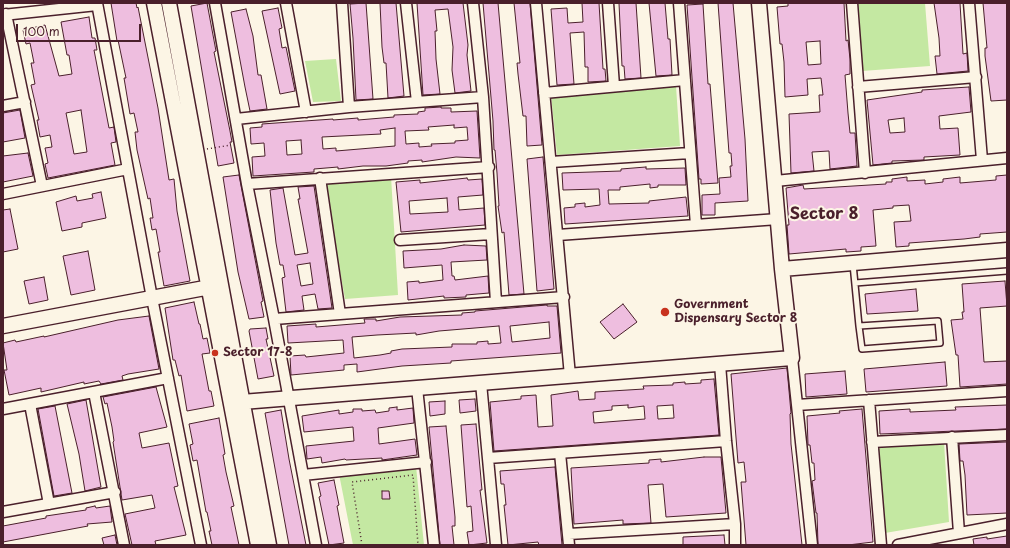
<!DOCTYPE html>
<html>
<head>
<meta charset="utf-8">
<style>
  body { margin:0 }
  #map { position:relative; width:1010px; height:548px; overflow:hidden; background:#fcf5e5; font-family:"Playpen Sans",sans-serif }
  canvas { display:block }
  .frame { position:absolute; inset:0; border:4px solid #4a1f2b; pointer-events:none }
  .scale { position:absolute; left:16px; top:24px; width:125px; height:18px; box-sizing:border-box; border:2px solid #4a1f2b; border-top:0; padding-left:5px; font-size:12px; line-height:14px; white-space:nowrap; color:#4a1f2b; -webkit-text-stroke:3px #fcf5e5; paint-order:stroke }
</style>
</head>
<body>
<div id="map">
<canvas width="1010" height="548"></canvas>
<div class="frame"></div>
<div class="scale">100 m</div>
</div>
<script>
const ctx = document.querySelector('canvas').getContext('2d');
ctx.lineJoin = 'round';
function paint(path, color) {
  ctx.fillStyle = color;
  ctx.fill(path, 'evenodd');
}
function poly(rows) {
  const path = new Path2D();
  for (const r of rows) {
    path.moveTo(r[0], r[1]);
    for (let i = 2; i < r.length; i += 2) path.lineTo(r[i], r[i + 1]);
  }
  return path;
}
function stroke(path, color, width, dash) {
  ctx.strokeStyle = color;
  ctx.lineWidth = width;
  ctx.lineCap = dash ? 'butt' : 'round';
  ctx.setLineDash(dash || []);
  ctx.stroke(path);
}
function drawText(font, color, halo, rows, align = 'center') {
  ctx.font = font + ' "Playpen Sans",sans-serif';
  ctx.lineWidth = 4;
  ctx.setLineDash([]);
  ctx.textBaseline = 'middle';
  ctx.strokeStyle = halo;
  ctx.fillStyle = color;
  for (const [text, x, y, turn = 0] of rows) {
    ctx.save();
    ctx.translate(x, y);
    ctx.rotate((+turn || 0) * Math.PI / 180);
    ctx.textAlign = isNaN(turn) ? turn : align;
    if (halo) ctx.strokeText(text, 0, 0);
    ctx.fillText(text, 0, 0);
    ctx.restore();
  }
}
const green = poly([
  [857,3,925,3,930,66,862,71],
  [336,59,341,101,313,102,305,61],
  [676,86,680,146,557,155,551,95],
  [391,176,398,295,345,299,324,181],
  [944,442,949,522,885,533,878,447],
  [416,466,424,545,353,545,339,474]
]);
const building = poly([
  [111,3,136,3,137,8,138,7,158,108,169,180,174,179,177,211,190,281,164,286,158,252,160,252,156,229,152,230,150,218,153,218,150,198,148,199,137,150,135,132,138,132,134,113,130,114,124,78,126,78,118,40,117,41,111,3],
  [207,3,216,51,214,52,230,131,232,142,230,142,234,163,218,166,191,6,207,3],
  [366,3,373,99,356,100,353,38,350,4,366,3],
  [380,3,396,3,404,96,388,98,386,63,384,63,382,47,380,3],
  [417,3,463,3,468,45,467,55,471,91,455,93,452,70,453,47,448,9,435,10,437,31,435,31,436,59,440,94,423,95,417,3],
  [483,3,498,3,524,294,509,295,504,232,502,233,498,206,499,206,497,173,495,150,494,150,493,121,483,3],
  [514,3,530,3,542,145,527,146,526,116,523,116,518,74,517,63,520,63,514,3],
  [582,3,599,3,603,69,605,69,606,81,588,82,588,67,585,67,584,32,570,33,574,84,557,85,551,9,567,8,568,23,583,22,582,3],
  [619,3,636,3,641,78,625,79,624,66,622,66,619,3],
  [649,3,665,3,668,39,670,39,672,75,656,76,649,3],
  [718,3,733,3,745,139,748,201,715,203,715,215,702,215,702,195,720,194,719,178,731,177,730,166,732,166,731,153,729,153,718,3],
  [788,3,844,3,846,41,848,40,850,59,850,74,845,75,848,113,850,133,855,133,857,166,830,169,829,151,812,152,814,171,791,173,789,114,820,112,819,95,823,95,821,78,807,79,808,95,785,97,784,62,782,44,780,44,777,7,788,6,788,3],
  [820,41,821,64,808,65,806,42,820,41],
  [934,3,960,3,963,54,967,53,968,71,937,74,935,56,940,56,939,38,934,3],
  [983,3,1007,3,1007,100,991,101,985,56,985,48,987,48,983,3],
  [703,4,708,84,710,84,718,183,701,184,701,179,699,179,687,5,703,4],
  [278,8,282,28,279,29,282,48,286,47,295,91,280,94,262,11,278,8],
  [246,9,253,36,258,75,261,75,267,109,250,111,245,87,231,12,246,9],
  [89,17,92,38,95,38,97,50,94,50,109,128,114,127,116,142,111,143,115,165,48,178,45,164,48,163,45,148,52,147,50,135,40,137,37,120,39,120,31,85,35,84,31,63,34,63,30,43,26,44,23,30,45,25,59,76,72,74,69,55,67,55,61,22,89,17],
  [81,110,87,152,74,154,66,113,81,110],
  [969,87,971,112,939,116,940,129,958,128,960,155,924,157,924,160,892,161,892,163,873,165,867,100,922,92,922,90,969,87],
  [904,118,905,132,890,133,888,120,904,118],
  [441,107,441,108,451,108,451,112,477,111,480,158,456,157,422,162,422,160,408,161,408,163,386,166,363,166,338,169,338,167,314,169,314,172,253,176,252,157,265,156,264,143,251,144,250,128,262,127,262,124,333,119,333,120,358,118,358,120,394,117,394,115,418,114,418,112,425,111,425,108,441,107],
  [454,125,454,128,467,127,468,140,455,141,455,143,431,144,432,146,419,147,419,143,406,144,405,131,429,130,428,127,454,125],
  [395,128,395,146,336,151,336,148,323,149,322,137,381,134,380,130,395,128],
  [301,140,302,154,287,155,286,141,301,140],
  [20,110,25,138,3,142,3,113,20,110],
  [28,153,33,176,3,182,3,156,28,153],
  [543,157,554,289,537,291,527,159,543,157],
  [646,167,646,169,685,168,686,185,658,185,658,187,650,188,650,184,620,187,620,190,608,190,609,204,649,203,649,201,686,197,688,216,565,224,564,208,575,207,575,204,585,203,585,207,600,205,599,189,563,190,562,173,621,171,621,169,646,167],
  [239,175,263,301,261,302,264,317,249,319,238,272,223,177,239,175],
  [1007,175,1007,232,980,234,980,237,964,239,909,243,909,246,896,247,894,222,911,221,909,205,893,206,893,208,873,210,876,246,861,247,861,251,846,252,846,249,789,254,787,225,789,225,786,188,803,185,804,189,886,184,886,182,892,182,892,179,907,177,907,181,925,180,925,184,943,182,943,179,960,177,960,183,996,180,996,176,1007,175],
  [467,178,468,180,482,179,483,195,458,197,459,210,484,208,485,225,401,232,396,182,420,180,420,183,467,178],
  [447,198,448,212,410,214,409,201,447,198],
  [314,186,332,308,318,309,315,294,302,296,304,310,286,312,282,278,285,277,283,265,280,265,276,243,270,190,283,188,295,255,308,253,298,199,300,199,298,187,314,186],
  [310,263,313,284,301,286,297,265,310,263],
  [101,192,106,218,82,223,82,227,62,231,56,202,76,196,77,201,93,198,92,194,101,192],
  [10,209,18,249,3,252,3,210,10,209],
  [464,245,486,246,487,260,451,262,452,276,454,276,455,280,488,276,489,293,466,295,466,297,444,298,444,296,408,300,407,282,419,281,419,283,443,280,442,265,404,268,403,251,441,249,464,245],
  [88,251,95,290,71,295,63,256,88,251],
  [44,277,48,300,29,304,24,281,44,277],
  [1005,281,1007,306,980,308,984,362,1007,361,1007,384,960,387,958,355,956,355,951,320,963,319,962,312,964,312,962,284,1005,281],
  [916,289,918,311,867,314,865,294,916,289],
  [194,302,199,324,200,324,203,339,207,338,210,353,202,354,209,391,211,391,214,406,187,411,181,375,179,376,175,360,173,360,165,308,194,302],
  [623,304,637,322,614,339,600,322,623,304],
  [547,305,547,306,557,306,561,353,451,361,451,363,402,366,357,372,357,364,344,365,344,370,291,375,290,356,305,355,306,357,344,353,343,340,288,343,287,326,316,324,316,327,365,323,364,319,376,319,376,321,400,317,462,315,462,313,475,312,475,311,547,305],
  [549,322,550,338,512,342,510,326,549,322],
  [499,326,501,343,488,344,488,341,477,342,477,344,452,344,452,347,402,349,391,351,391,353,380,355,354,358,352,337,377,335,416,333,416,335,439,331,499,326],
  [149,316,159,369,128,374,122,376,123,380,101,384,99,381,84,384,84,382,41,392,41,388,9,395,4,370,7,370,3,343,15,340,16,342,44,336,44,337,118,320,149,316],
  [266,328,268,339,266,339,274,376,258,379,249,331,250,329,266,328],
  [945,362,947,386,866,392,864,369,945,362],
  [787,368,791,413,790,414,791,444,802,545,746,545,741,482,746,482,744,462,738,463,731,374,787,368],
  [845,371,847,394,806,397,805,374,845,371],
  [714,379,719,435,494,451,490,402,521,399,521,396,536,395,538,427,553,426,551,395,578,391,579,400,595,399,595,392,644,389,643,386,673,385,673,383,685,382,685,384,701,383,701,380,714,379],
  [628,405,628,408,644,406,645,419,594,423,593,412,612,410,612,406,628,405],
  [673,405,674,418,658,419,657,406,673,405],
  [156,387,167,427,139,433,142,448,169,443,178,486,174,487,186,535,155,541,156,545,132,545,125,514,155,508,152,495,122,500,113,442,114,441,112,427,107,403,105,404,103,397,156,387],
  [475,399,476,411,460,413,459,400,475,399],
  [86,400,101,487,85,491,79,454,67,404,86,400],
  [445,401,445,414,430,416,429,402,445,401],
  [1007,405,1007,429,880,434,879,411,910,409,910,412,956,410,955,407,1007,405],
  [55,406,72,493,54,496,38,409,55,406],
  [397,407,397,410,413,408,414,423,378,428,379,444,415,439,417,455,382,460,382,458,346,460,345,459,322,463,321,457,307,459,306,446,354,441,353,427,304,432,302,416,339,410,339,414,353,412,353,409,362,409,362,411,375,410,376,413,389,411,389,408,397,407],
  [862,409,873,542,848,545,818,545,817,513,816,513,812,481,815,480,814,463,812,463,810,445,808,445,807,416,840,413,839,411,862,409],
  [281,410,289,459,306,545,289,545,276,474,265,413,281,410],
  [219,418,225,454,223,455,226,472,234,506,231,507,239,545,212,545,209,531,211,531,207,512,206,512,197,460,193,461,190,445,193,444,189,424,219,418],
  [476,424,482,490,480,490,487,543,469,545,467,532,473,531,471,506,467,507,461,425,476,424],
  [446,426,455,517,455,526,452,526,454,545,440,545,429,427,446,426],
  [1007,442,1007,513,967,515,965,475,963,461,960,461,959,444,1007,442],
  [704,457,721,457,726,513,666,517,663,484,648,485,651,523,623,524,623,520,574,524,571,468,649,463,649,460,661,459,661,462,704,457],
  [555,467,562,545,539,545,538,542,508,545,504,505,506,505,504,484,501,484,500,471,555,467],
  [334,480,339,505,337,506,344,543,329,545,319,497,321,496,318,483,334,480],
  [382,491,389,491,390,499,382,499,382,491],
  [95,506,96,508,110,506,112,522,87,524,88,526,3,542,3,526,46,518,46,516,86,510,86,508,95,506],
  [115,535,117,545,104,545,102,538,115,535],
  [724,535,725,545,683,545,683,537,724,535],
  [1007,536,1007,545,974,545,973,539,987,537,987,539,1007,536]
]);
const path = poly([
  [207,149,231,145],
  [362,545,352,482,413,475,418,545]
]);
const lane = poly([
  [853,264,859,326,862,349,940,343,938,321,859,326],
  [855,283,1007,271]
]);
const street = poly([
  [97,3,152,298,201,545],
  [215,3,247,184,274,319,316,545],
  [286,3,306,112],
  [342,3,349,107],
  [406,3,417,102],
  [473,3,483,97,496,302],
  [536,3,570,376],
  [608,3,614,86],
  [679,3,696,225],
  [852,3,865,173],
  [969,3,982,160],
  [6,14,42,186],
  [3,15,97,5],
  [858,87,976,77],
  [544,93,685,80],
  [3,106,25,102],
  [236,119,349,107,483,97],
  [551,162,690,153],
  [320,178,340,314],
  [775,181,1007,158],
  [247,184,489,167],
  [3,194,128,169],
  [558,235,778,219],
  [400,240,491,234],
  [274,319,564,297],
  [792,358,812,545],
  [720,364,726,441,735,524,735,545],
  [481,383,496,545],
  [417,388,434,545],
  [94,392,124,545],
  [869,400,881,545],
  [30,404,49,504],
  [797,405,1007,391],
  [3,409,168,378],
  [952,437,959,533],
  [872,442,1007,435],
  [560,453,569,545],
  [488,458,726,441],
  [303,475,426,462],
  [3,512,115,492],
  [569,534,735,524],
  [898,545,1007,524]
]);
const secondary = poly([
  [154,3,258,545],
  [169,3,269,545],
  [782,269,1007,250],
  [3,326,210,287],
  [242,402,792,358,782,269,759,3]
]);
const markers = [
  [665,312,5,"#c8321e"],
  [215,353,4,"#c8321e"]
];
const poiNames = [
  ["Government",674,305],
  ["Dispensary Sector 8",674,319],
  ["Sector 17-8",223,353]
];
const districtNames = [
  ["Sector 8",824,215]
];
paint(green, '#c4e8a2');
paint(building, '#eebedf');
stroke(building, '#4a1f2b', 1);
stroke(lane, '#4a1f2b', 8);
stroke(street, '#4a1f2b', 13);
stroke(secondary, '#4a1f2b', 17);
stroke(path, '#4a1f2b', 1.5, [1, 3]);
stroke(lane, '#fcf5e5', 5);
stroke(street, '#fcf5e5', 10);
stroke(secondary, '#fcf5e5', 14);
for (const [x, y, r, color] of markers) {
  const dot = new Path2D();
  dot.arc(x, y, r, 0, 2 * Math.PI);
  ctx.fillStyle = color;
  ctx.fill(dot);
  stroke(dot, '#fcf5e5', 1.5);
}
drawText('bold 12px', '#4a1f2b', '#fcf5e5', poiNames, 'left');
drawText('bold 16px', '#4a1f2b', '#fcf5e5', districtNames);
</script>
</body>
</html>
